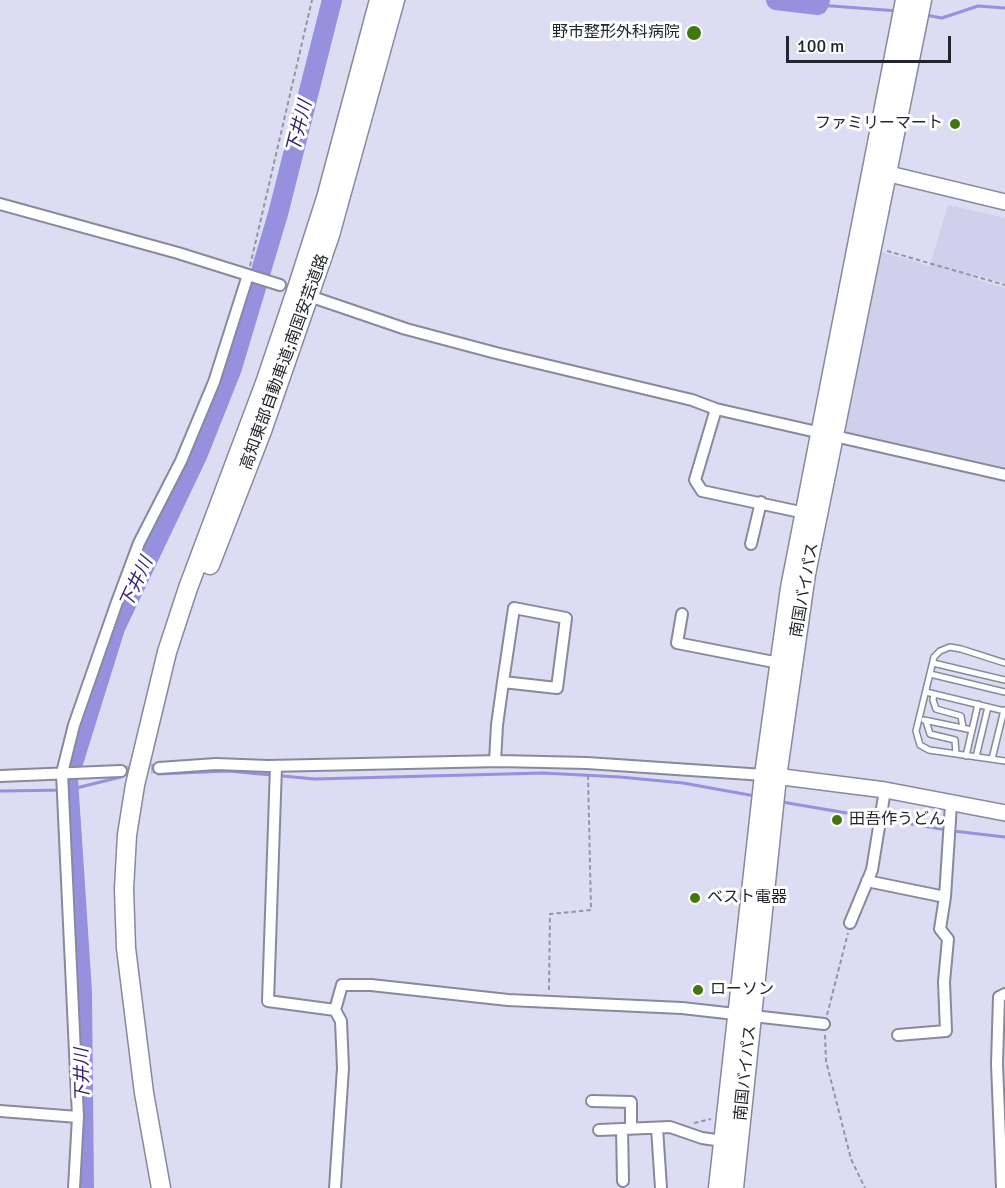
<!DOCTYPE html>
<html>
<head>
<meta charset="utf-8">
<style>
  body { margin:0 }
  #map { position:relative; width:1005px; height:1188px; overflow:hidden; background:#dcdcf2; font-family:Signika,sans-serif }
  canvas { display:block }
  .scale { position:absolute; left:786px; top:36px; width:165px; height:27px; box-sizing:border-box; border:3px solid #24242d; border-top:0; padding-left:8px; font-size:18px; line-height:21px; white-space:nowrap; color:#24242d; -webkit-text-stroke:4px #fff; paint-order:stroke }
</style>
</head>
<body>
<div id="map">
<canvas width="1005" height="1188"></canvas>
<div class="scale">100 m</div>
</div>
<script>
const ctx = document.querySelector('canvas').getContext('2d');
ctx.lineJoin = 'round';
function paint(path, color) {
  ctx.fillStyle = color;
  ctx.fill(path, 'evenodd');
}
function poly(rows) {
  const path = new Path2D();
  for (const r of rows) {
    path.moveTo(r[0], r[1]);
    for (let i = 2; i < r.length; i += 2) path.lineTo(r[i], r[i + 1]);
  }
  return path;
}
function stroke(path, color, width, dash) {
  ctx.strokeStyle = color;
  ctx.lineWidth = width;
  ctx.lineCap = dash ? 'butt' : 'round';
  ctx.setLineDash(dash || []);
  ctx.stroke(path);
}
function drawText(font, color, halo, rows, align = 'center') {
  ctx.font = font + ' Signika,"Noto Sans JP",sans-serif';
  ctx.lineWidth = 6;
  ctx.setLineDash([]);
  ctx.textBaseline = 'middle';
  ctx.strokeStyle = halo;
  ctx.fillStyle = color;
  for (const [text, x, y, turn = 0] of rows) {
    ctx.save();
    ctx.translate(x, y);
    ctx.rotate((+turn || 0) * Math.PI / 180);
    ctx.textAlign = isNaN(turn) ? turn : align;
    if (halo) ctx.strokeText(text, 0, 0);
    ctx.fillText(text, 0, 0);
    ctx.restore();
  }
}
const built = poly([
  [948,205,1005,218,1005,283,974,274,972,278,1005,288,1005,468,845,432,881,252,930,266]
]);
const stream = poly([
  [818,5,898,11],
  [925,15,942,18,978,6,1005,8],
  [158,774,228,771,315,779,543,773,620,777,683,783,755,796],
  [0,791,68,790,121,777],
  [782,802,947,830],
  [953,831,1005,837]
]);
const river = poly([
  [776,0,818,5,820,0],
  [84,1188,82,992,68,779,115,628,197,456,232,368,278,214,332,0]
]);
const streetTunnel = poly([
  [121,771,159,768]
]);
const path = poly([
  [887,251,1005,285],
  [250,266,312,0],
  [549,990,550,914,591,910,588,775],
  [827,1015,848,933],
  [825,1035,826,1061,851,1159,865,1188],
  [694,1123,711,1119]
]);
const lane = poly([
  [933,663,1005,680],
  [1005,663,961,649,950,647,940,651,934,657,916,731,920,745,929,750,1005,761],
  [930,674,1005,692],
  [926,692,1005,711],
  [934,694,933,700,936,709,961,716,963,728],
  [924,720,972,730],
  [926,721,930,734,955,740,956,754],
  [966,756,978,704],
  [976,757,988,707],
  [992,759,1004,710]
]);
const street = poly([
  [0,204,178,253,280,285],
  [318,299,406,329,496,353,692,400,716,409,1005,475],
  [716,409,695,480,702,491,805,513],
  [751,544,761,502],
  [682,614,677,643,779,663],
  [495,761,497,725,503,682,514,608,566,618,557,688,503,682],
  [276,766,268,1001,335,1010],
  [159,768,216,764,268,766,500,761,587,763,764,775],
  [0,776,121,771],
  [867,881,945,897,951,804],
  [850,923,872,870,885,790],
  [898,1035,946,1031,944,982,948,939,940,929,945,897],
  [592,1101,631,1102,631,1129],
  [0,1111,78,1117],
  [657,1128,661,1188],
  [622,1129,623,1181],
  [599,1130,670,1127,702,1138,723,1141],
  [74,1188,78,1117,62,773,74,725,117,602,139,543,181,461,214,382,248,275],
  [335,1188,343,1068,341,1021,335,1010,342,985,371,985,508,1000,682,1008,824,1024],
  [1002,1188,997,1064,999,997,1005,994]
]);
const secondary = poly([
  [877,171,1005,202],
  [767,775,885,790,1005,813]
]);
const highway = poly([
  [210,565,262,431,330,235,395,0],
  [161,1188,144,1093,126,948,124,889,127,835,135,785,167,652,188,588,265,383,298,285,326,198,379,0],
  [718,1188,764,775,790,588,905,0],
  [734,1188,777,777,806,574,922,0]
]);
const markers = [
  [694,33,8,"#3f780e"],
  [955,124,6,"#3f780e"],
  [837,820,6,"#3f780e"],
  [695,898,6,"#3f780e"],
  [698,990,6,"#3f780e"]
];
const poiNames = [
  ["野市整形外科病院",680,33,"right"],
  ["ファミリーマート",943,124,"right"],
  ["田吾作うどん",849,820],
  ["ベスト電器",707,898],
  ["ローソン",710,990]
];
const streetNames = [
  ["高知東部自動車道;南国安芸道路",285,362,-70],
  ["南国バイパス",805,590,-80],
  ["南国バイパス",746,1073,-84]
];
const waterNames = [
  ["下井川",300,127,-76],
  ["下井川",137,583,-65],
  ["下井川",83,1075,-91]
];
paint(built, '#cfd0ec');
stroke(stream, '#9591df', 3);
stroke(river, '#9591df', 20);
stroke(streetTunnel, '#b7b7cb', 10, [10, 5]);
stroke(lane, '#88899d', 8);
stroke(street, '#88899d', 14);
stroke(secondary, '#88899d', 18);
stroke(highway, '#88899d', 21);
stroke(path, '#9595a6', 2, [4.5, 3]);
stroke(lane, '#fff', 5);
stroke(street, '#fff', 10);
stroke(secondary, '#fff', 15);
stroke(highway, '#fff', 18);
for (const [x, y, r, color] of markers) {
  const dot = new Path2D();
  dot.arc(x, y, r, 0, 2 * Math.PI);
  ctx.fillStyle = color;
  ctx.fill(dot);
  stroke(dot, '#fff', 2);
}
drawText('16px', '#24242d', '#fff', poiNames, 'left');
drawText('16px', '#24242d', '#fff', streetNames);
drawText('italic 18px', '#301c76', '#fff', waterNames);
</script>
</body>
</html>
